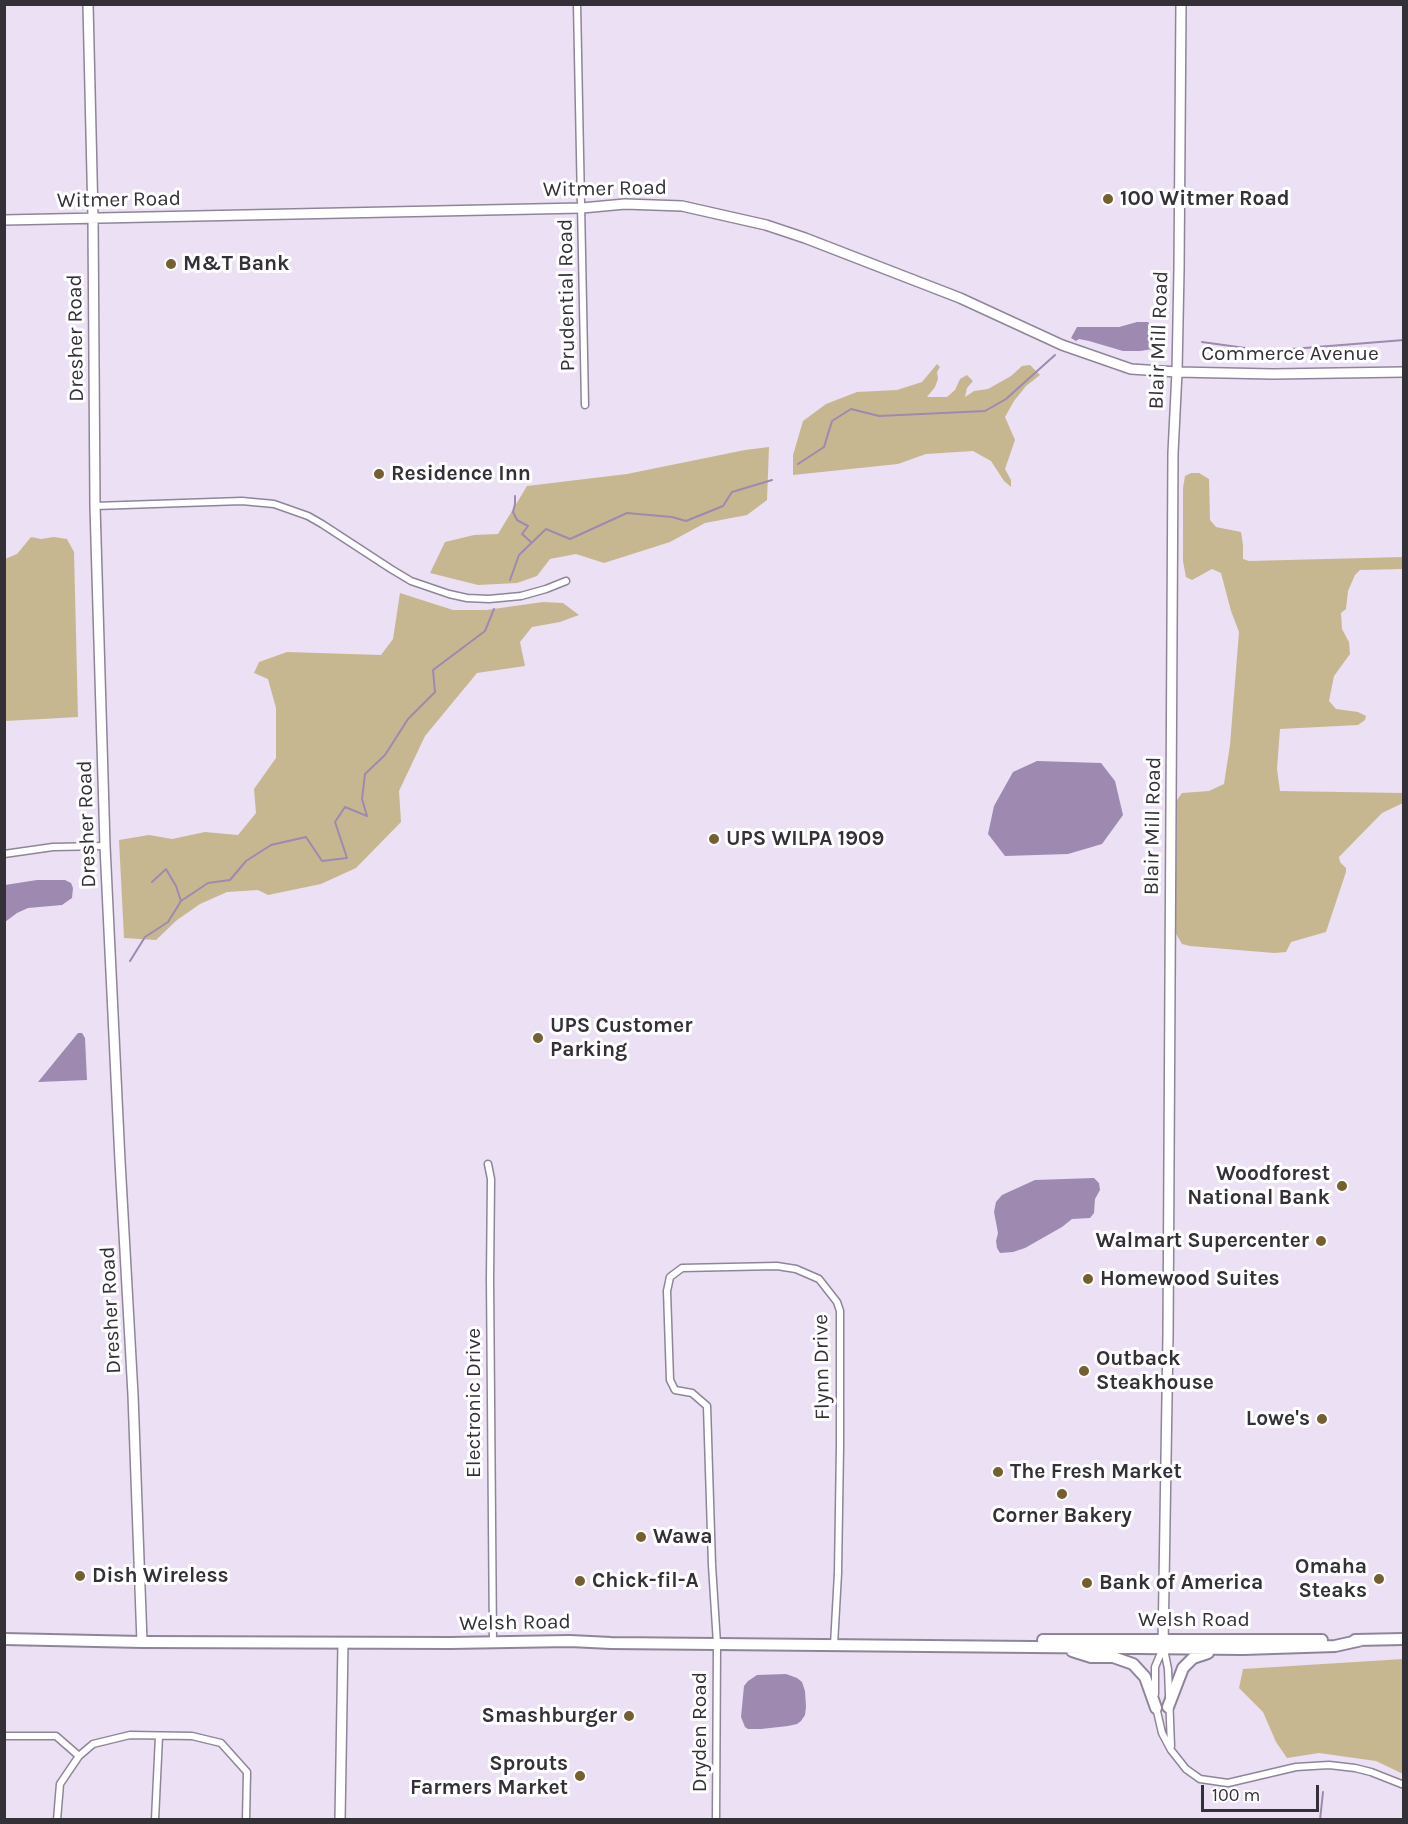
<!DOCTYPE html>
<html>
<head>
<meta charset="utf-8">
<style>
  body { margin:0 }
  #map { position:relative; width:1408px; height:1824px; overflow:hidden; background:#ebe0f4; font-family:Karla,sans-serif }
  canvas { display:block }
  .frame { position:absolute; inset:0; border:6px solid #343038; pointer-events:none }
  .scale { position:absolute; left:1201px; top:1785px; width:118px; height:27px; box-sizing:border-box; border:3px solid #343038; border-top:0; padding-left:8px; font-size:18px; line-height:21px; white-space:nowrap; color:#343038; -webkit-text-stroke:4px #fff; paint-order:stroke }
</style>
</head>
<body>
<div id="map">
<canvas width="1408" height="1824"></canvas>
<div class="frame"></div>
<div class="scale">100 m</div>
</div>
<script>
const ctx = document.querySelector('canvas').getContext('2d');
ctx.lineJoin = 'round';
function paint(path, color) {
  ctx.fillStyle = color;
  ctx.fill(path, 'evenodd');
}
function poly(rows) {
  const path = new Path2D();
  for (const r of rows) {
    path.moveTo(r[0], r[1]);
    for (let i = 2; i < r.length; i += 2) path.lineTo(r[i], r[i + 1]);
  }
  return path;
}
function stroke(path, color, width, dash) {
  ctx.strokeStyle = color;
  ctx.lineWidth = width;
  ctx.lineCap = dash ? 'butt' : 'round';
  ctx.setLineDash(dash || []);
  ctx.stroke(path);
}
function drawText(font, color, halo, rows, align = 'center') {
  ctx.font = font + ' Karla,sans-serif';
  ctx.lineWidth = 6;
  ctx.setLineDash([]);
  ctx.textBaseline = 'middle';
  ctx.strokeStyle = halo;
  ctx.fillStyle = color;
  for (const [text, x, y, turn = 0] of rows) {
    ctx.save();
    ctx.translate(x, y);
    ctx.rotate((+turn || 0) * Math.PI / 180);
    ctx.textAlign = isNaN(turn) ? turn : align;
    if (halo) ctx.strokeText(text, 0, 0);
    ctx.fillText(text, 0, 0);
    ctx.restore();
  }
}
const green = poly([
  [937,364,940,367,937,372,938,379,935,387,927,397,947,397,955,390,960,379,967,375,973,381,967,388,965,397,974,391,988,389,1011,376,1022,366,1030,365,1040,375,1026,386,1014,401,1005,417,1015,440,1005,469,1011,480,1011,487,1004,481,991,461,973,451,926,454,898,464,793,475,793,455,803,421,826,404,857,392,897,390,922,382],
  [769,447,767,500,747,515,705,523,670,542,604,563,576,554,550,559,537,576,517,583,478,585,430,573,445,542,474,535,498,534,527,486,627,474,745,450],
  [1191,473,1199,473,1209,479,1210,520,1216,527,1241,532,1243,545,1243,559,1249,561,1403,557,1403,569,1360,570,1355,575,1348,591,1346,609,1341,613,1342,629,1349,642,1350,654,1334,676,1329,701,1336,709,1358,712,1366,716,1365,720,1358,725,1280,729,1277,769,1280,791,1403,793,1403,803,1382,813,1339,857,1340,862,1346,868,1346,872,1326,932,1291,942,1286,952,1274,953,1190,946,1182,944,1175,932,1177,800,1182,793,1209,791,1224,784,1230,745,1239,632,1231,611,1221,573,1212,569,1192,580,1186,577,1183,561,1183,488,1185,476],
  [31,537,41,539,54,537,67,539,74,552,78,717,5,721,5,559,17,554],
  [400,593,453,610,486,610,543,602,563,603,579,615,560,622,532,627,520,642,525,666,477,673,425,736,399,791,401,822,356,868,321,884,268,895,258,890,227,892,200,904,177,920,156,940,124,938,119,840,149,835,172,839,205,832,238,835,256,813,254,789,276,758,276,708,268,679,254,673,259,662,287,652,381,655,393,639],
  [1403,1659,1403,1773,1401,1773,1376,1761,1319,1753,1287,1758,1276,1742,1263,1712,1239,1688,1243,1669]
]);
const water = poly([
  [1137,322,1148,322,1153,327,1153,331,1166,333,1166,340,1154,342,1153,349,1140,351,1123,351,1089,341,1079,339,1076,341,1071,338,1077,327,1119,327],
  [1037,761,1101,763,1115,781,1123,815,1102,844,1068,854,1005,856,988,834,994,806,1013,772],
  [37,880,65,880,71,883,73,888,72,898,62,905,28,908,17,913,5,922,5,885],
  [78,1033,82,1033,85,1038,87,1080,38,1082],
  [1094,1178,1099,1183,1100,1190,1095,1199,1094,1213,1090,1218,1072,1219,1062,1227,1025,1248,1013,1252,1000,1253,997,1248,996,1241,998,1233,994,1212,996,1202,1002,1195,1035,1180],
  [786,1674,797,1678,802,1682,805,1691,806,1707,805,1715,801,1721,797,1724,788,1726,761,1729,748,1729,745,1727,741,1717,744,1686,748,1681,757,1675]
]);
const stream = poly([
  [1202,342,1267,351,1404,340],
  [798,464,824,447,832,421,851,409,879,416,985,411,1006,399,1055,355],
  [515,496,515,504,513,512,517,520,528,526,522,534,531,542],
  [510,580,519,555,546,529,570,539,627,513,672,517,686,521,723,506,732,492,772,480],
  [152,882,166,869,176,886,181,901,208,883,230,880,246,861,271,845,306,837,322,861,347,858,335,822,345,807,367,816,362,799,365,774,385,755,408,719,435,692,433,670,485,631,494,609],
  [130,961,145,937,168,922,181,901],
  [1320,1820,1323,1792]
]);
const street = poly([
  [577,4,585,405],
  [95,506,242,501,274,504,308,516,322,524,391,569,411,581,449,594,467,598,489,599,521,596,546,589,566,581],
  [4,854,53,847,105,846],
  [488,1164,491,1179,490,1279,493,1642],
  [1164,1649,1168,1669,1171,1746],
  [1155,1694,1155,1667,1163,1648],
  [1156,1707,1162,1733,1171,1750,1186,1769,1200,1779,1228,1783,1296,1767,1329,1765,1355,1768,1371,1772,1404,1785],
  [4,1736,56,1736,79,1756],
  [57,1820,60,1784,79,1756,93,1744,130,1735,192,1736,221,1743,247,1772,246,1820],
  [155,1820,159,1736],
  [716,1820,717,1644,712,1565,707,1406,692,1393,675,1390,670,1380,667,1291,670,1277,682,1268,777,1266,796,1269,819,1279,837,1302,840,1311,840,1446,838,1573,834,1645]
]);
const secondary = poly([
  [88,4,93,218,95,506,105,846,120,1161,133,1395,142,1642],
  [4,220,582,208,625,204,682,206,766,225,805,238,960,298,1062,345,1131,369,1177,372,1273,374,1404,372],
  [1163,1646,1168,1335,1173,453,1177,372,1179,270,1181,4],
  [340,1820,343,1643]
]);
const primary = poly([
  [4,1639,142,1642,450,1643,570,1641,611,1643,1243,1649,1335,1646,1362,1640],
  [1043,1640,1322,1640],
  [1355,1640,1404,1639],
  [1072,1651,1091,1657,1113,1657,1133,1664,1145,1677,1156,1708],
  [1168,1707,1183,1668,1193,1658,1208,1653]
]);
const markers = [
  [1108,199,6,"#74602f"],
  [171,264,6,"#74602f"],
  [379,474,6,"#74602f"],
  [714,839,6,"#74602f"],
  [538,1038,6,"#74602f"],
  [1342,1186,6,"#74602f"],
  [1321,1241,6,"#74602f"],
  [1088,1279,6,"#74602f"],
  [1084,1371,6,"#74602f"],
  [1322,1419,6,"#74602f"],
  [998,1472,6,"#74602f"],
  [1062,1494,6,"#74602f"],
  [641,1537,6,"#74602f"],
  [80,1576,6,"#74602f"],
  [1379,1579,6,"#74602f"],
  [580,1581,6,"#74602f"],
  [1087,1583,6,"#74602f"],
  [629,1716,6,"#74602f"],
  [580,1776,6,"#74602f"]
];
const streetNames = [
  ["Witmer Road",605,189,-1],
  ["Witmer Road",119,200,-1],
  ["Prudential Road",567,295,-91],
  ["Dresher Road",76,338,-91],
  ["Blair Mill Road",1159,340,-88],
  ["Commerce Avenue",1290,354],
  ["Dresher Road",87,824,-92],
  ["Blair Mill Road",1153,826,-89],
  ["Dresher Road",111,1310,-93],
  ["Flynn Drive",822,1367,-91],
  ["Electronic Drive",474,1403,-90],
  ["Welsh Road",1194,1620],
  ["Welsh Road",515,1623,-1],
  ["Dryden Road",700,1732,-90]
];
const poiNames = [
  ["100 Witmer Road",1120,199],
  ["M&T Bank",183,264],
  ["Residence Inn",391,474],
  ["UPS WILPA 1909",726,839],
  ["UPS Customer",550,1026],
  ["Parking",550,1050],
  ["Woodforest",1330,1174,"right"],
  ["National Bank",1330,1198,"right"],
  ["Walmart Supercenter",1309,1241,"right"],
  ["Homewood Suites",1100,1279],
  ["Outback",1096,1359],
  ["Steakhouse",1096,1383],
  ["Lowe's",1310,1419,"right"],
  ["The Fresh Market",1010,1472],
  ["Corner Bakery",1062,1516,"center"],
  ["Wawa",653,1537],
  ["Omaha",1367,1567,"right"],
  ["Steaks",1367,1591,"right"],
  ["Dish Wireless",92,1576],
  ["Chick-fil-A",592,1581],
  ["Bank of America",1099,1583],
  ["Smashburger",617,1716,"right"],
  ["Sprouts",568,1764,"right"],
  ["Farmers Market",568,1788,"right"]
];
paint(green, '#c7b790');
paint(water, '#9e89b1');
stroke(stream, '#9e89b1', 2);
stroke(street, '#8f8598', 9);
stroke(secondary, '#8f8598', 12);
stroke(primary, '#8f8598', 14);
stroke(street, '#fff', 6);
stroke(secondary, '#fff', 9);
stroke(primary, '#fff', 10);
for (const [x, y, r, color] of markers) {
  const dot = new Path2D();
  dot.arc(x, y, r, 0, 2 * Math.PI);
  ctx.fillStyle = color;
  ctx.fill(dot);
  stroke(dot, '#fff', 2);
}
drawText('21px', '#343038', '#fff', streetNames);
drawText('bold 21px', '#343038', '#fff', poiNames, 'left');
</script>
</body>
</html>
